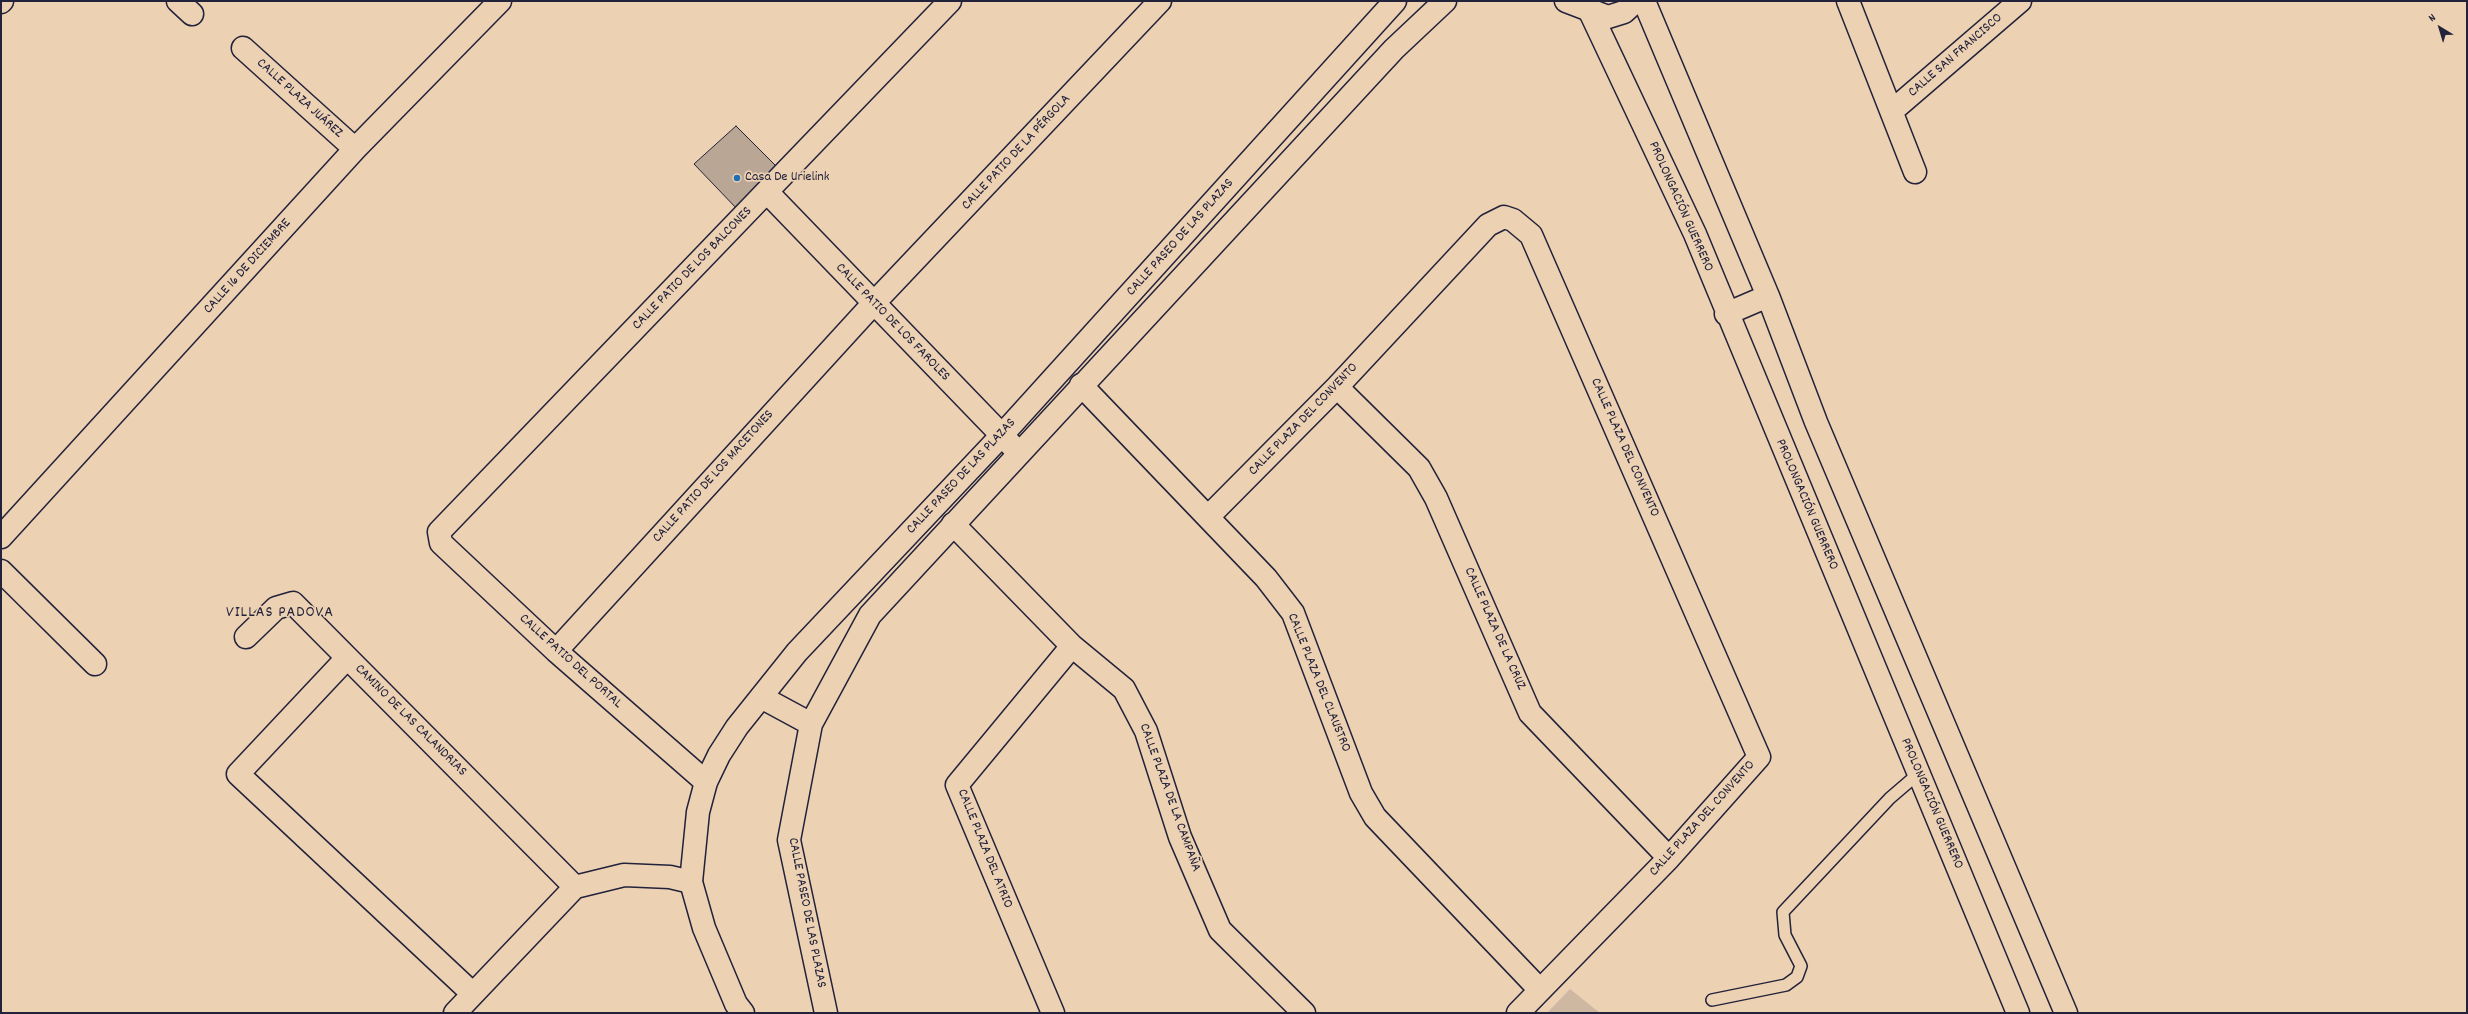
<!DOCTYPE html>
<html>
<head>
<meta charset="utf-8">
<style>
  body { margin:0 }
  #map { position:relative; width:2468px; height:1014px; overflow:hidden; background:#ecd1b3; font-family:Dekko,sans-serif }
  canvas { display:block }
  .frame { position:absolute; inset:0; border:2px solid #22223b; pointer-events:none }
  .north { position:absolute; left:2420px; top:8px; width:40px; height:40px; -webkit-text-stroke:3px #ecd1b3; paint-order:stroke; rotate:322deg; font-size:11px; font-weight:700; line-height:16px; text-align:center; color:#22223b }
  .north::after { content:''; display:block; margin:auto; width:14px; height:18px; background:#22223b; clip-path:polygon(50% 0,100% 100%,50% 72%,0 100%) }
</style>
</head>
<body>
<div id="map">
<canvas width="2468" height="1014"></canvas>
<div class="frame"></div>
<div class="north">N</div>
</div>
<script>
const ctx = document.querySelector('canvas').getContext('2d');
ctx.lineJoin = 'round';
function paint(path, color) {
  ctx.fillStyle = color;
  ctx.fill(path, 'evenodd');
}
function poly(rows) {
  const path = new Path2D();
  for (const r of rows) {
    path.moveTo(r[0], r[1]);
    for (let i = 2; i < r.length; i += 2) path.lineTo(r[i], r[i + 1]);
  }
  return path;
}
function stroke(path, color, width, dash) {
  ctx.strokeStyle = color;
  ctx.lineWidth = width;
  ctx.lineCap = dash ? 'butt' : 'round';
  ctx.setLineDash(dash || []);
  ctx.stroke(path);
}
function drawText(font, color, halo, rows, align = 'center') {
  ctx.font = font + ' Dekko,sans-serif';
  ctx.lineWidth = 3.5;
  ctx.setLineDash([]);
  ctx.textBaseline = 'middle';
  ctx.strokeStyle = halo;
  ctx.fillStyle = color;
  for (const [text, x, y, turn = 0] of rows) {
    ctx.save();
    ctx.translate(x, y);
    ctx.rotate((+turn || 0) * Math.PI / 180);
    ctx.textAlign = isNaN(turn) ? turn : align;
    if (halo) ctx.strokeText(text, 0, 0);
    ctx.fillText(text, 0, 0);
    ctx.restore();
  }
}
const green = poly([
  [1570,989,1600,1013,1547,1013]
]);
const building = poly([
  [736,126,777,167,738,210,694,164,736,126]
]);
const service = poly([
  [1712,1000,1786,985,1797,977,1801,966,1785,935,1783,912,1890,798,1918,774]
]);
const minor = poly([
  [178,1,192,14],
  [1848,1,1915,172],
  [1,2,2,1],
  [243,48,355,149],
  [1892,111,2020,1],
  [767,192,1019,453],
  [1081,385,1266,578,1293,613,1361,793,1375,817,1540,990],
  [1337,387,1419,468,1436,498,1530,713,1669,858],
  [1208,517,1337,387,1488,225,1504,217,1513,220,1531,235,1759,757,1669,858,1518,1013],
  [953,524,1072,646,1124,689,1146,731,1180,837,1220,930,1304,1013],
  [1,537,355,149,500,1],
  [1,571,95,664],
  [246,637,276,608,293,603,575,887],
  [556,651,873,304,1160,1],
  [347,658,238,774,473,994],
  [706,782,556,651,441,543,439,532,950,1],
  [455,1013,575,887,624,875,670,877,691,882],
  [1053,1013,957,785,1072,646]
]);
const tertiary = poly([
  [1566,1,1608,17,1624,12,1636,1],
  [761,697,811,724],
  [743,1013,736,1004,704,928,691,882,698,812,706,782,719,755,737,727,797,652,1002,435,1395,1],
  [826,1013,789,840,811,724,870,615,1394,49,1445,1]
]);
const primary = poly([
  [1585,1,1695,234,2018,1013],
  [1644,1,1768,296,1816,422,2066,1013],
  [1726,314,1768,296]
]);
const markers = [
  [737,178,4,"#1f6fb2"]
];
const streetNames = [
  ["CALLE SAN FRANCISCO",1956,56,-41],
  ["CALLE PLAZA JUÁREZ",299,99,42],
  ["CALLE PATIO DE LA PÉRGOLA",1017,153,-47],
  ["PROLONGACIÓN GUERRERO",1680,207,66],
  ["CALLE PASEO DE LAS PLAZAS",1181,238,-48],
  ["CALLE 16 DE DICIEMBRE",248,267,-48],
  ["CALLE PATIO DE LOS BALCONES",693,269,-46],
  ["CALLE PATIO DE LOS FAROLES",892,323,46],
  ["CALLE PLAZA DEL CONVENTO",1304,420,-46],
  ["CALLE PLAZA DEL CONVENTO",1624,448,66],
  ["CALLE PATIO DE LOS MACETONES",714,477,-48],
  ["CALLE PASEO DE LAS PLAZAS",962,477,-47],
  ["PROLONGACIÓN GUERRERO",1806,505,67],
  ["CALLE PLAZA DE LA CRUZ",1494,629,66],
  ["CALLE PATIO DEL PORTAL",570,662,42],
  ["CALLE PLAZA DEL CLAUSTRO",1318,683,68],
  ["CAMINO DE LAS CALANDRIAS",410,721,45],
  ["CALLE PLAZA DE LA CAMPAÑA",1169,798,70],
  ["PROLONGACIÓN GUERRERO",1931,804,67],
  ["CALLE PLAZA DEL CONVENTO",1703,819,-48],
  ["CALLE PLAZA DEL ATRIO",984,849,68],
  ["CALLE PASEO DE LAS PLAZAS",806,913,79]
];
const poiNames = [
  ["Casa De Urielink",745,178]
];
const quarterNames = [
  ["VILLAS PADOVA",280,614]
];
paint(green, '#cfb8a2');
paint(building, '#baa695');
stroke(building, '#22223b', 1);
stroke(service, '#22223b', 14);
stroke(minor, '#22223b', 25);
stroke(tertiary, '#22223b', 25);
stroke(primary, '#22223b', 25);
stroke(service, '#ecd1b3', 11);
stroke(minor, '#ecd1b3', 22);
stroke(tertiary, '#ecd1b3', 22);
stroke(primary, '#ecd1b3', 22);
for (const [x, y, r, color] of markers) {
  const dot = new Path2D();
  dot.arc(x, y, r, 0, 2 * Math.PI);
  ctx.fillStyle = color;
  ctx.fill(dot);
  stroke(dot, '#ecd1b3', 1.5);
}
drawText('14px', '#22223b', '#ecd1b3', streetNames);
drawText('14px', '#22223b', '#ecd1b3', poiNames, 'left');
ctx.letterSpacing = '1px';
drawText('16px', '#22223b', '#ecd1b3', quarterNames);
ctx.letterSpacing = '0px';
</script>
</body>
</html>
